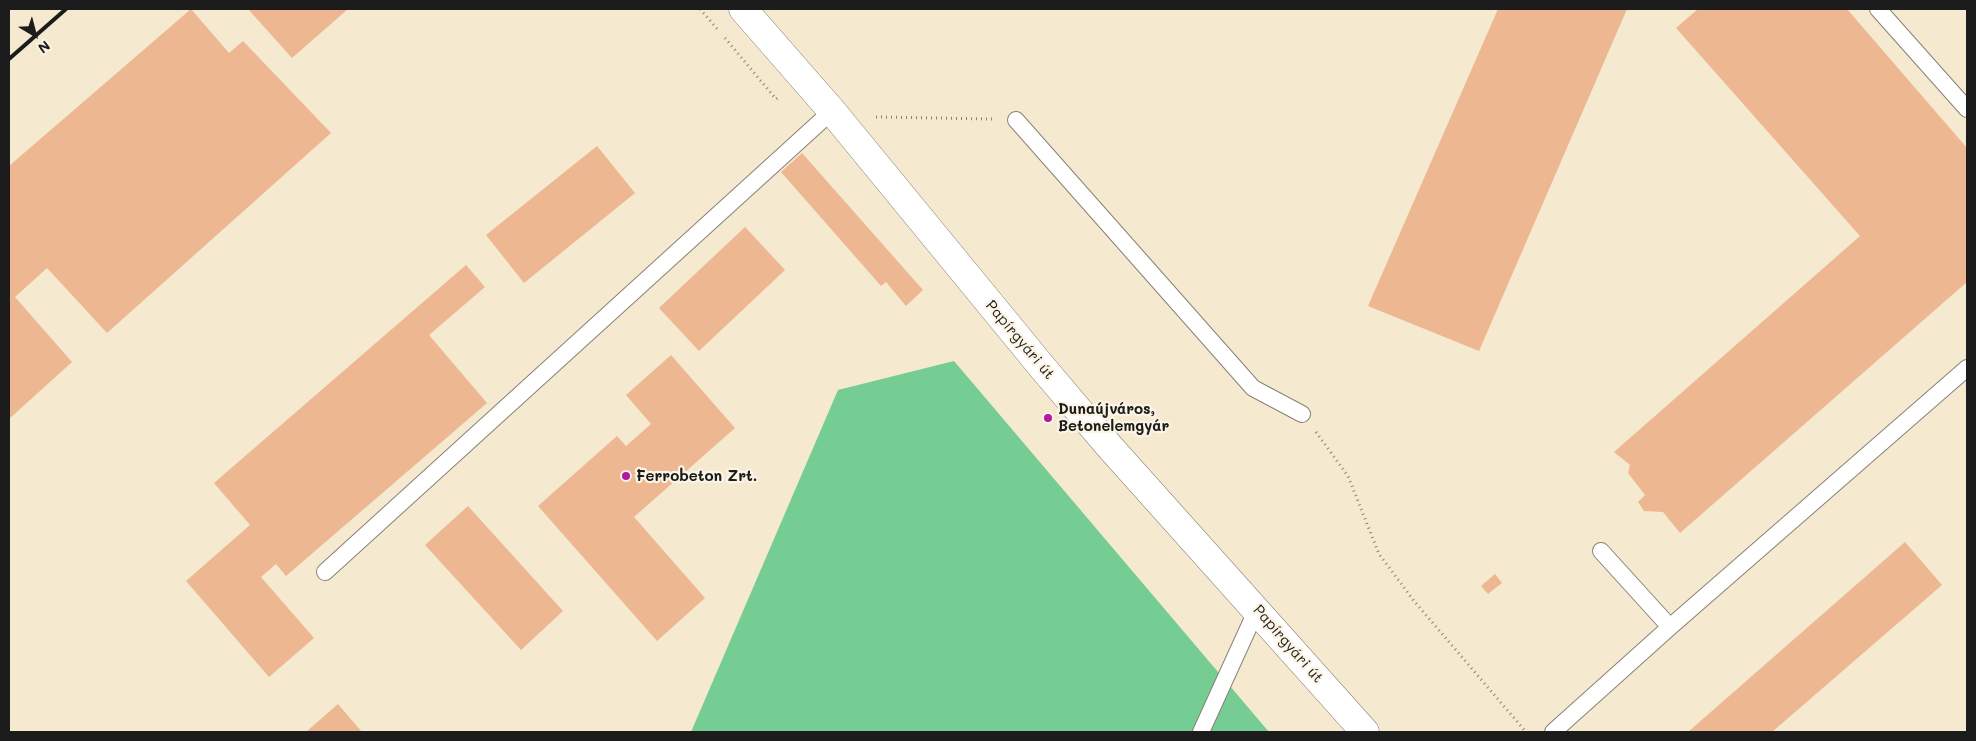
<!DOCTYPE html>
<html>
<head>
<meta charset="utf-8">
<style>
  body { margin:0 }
  #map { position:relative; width:1976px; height:741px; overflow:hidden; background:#f5e9d0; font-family:Mali,sans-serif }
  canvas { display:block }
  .frame { position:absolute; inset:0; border:10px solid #1c1c1c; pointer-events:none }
  .north { position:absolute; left:10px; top:10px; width:50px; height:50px; -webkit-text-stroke:4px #fcf5e5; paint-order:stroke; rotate:143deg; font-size:14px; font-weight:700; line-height:20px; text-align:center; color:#1c1c1c }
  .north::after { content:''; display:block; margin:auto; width:18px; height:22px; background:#1c1c1c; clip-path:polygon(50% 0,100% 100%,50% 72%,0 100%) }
</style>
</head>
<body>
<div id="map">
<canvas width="1976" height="741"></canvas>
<div class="frame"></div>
<div class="north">N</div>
</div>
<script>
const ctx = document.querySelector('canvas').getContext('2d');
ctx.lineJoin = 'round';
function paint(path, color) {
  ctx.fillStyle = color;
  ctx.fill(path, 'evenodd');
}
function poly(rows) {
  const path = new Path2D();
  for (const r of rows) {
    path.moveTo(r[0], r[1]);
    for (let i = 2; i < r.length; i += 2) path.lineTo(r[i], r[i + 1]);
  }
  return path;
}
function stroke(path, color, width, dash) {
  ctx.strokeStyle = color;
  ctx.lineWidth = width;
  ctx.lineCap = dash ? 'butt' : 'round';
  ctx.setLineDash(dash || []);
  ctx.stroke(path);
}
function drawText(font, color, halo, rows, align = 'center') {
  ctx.font = font + ' Mali,sans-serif';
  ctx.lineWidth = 4.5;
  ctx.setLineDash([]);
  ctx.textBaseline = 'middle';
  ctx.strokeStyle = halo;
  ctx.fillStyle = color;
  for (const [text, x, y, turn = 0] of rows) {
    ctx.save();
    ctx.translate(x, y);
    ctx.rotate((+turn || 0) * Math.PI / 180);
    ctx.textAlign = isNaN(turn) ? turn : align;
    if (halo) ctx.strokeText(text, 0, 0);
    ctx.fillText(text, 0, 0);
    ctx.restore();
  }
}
const green = poly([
  [954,361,1269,732,691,732,838,390]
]);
const building = poly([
  [191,9,229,53,243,41,331,133,107,333,47,268,15,297,72,362,9,419,9,166],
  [248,9,348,9,292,58],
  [1498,9,1627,9,1479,351,1368,306],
  [1698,9,1847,9,1967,148,1967,282,1680,533,1663,512,1644,511,1638,502,1645,495,1628,473,1630,465,1614,452,1860,236,1676,28],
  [597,146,635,193,524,283,486,235],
  [802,153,923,290,906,306,886,282,881,286,781,172],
  [745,227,785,270,699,351,659,308],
  [466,265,485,287,429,335,487,403,286,576,276,564,261,577,314,638,269,677,186,581,250,525,214,483],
  [671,355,735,428,634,517,705,598,657,641,538,506,617,436,626,446,651,424,626,395],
  [468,506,563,611,521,650,425,545],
  [1905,542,1942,585,1772,732,1688,732],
  [1495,574,1502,583,1488,594,1481,586],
  [338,704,362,732,306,732]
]);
const path = poly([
  [700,9,719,31],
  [725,38,776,99,780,96],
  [876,117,992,119],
  [1316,432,1348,476,1379,554,1414,601,1526,732]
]);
const lane = poly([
  [1878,9,1967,109],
  [1016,120,1253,388,1302,414],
  [1601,551,1670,627],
  [325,572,832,111],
  [1201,732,1257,609],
  [1553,732,1670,627,1967,368]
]);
const secondary = poly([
  [743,9,832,111,1042,367,1109,446,1365,732]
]);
const rail = poly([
  [9,59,66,9]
]);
const markers = [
  [1048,418,5,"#b5179e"],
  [626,476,5,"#b5179e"]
];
const streetNames = [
  ["Papírgyári út",1020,340,50],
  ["Papírgyári út",1288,644,49]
];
const poiNames = [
  ["Dunaújváros,",1058,409],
  ["Betonelemgyár",1058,426],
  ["Ferrobeton Zrt.",636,476]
];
paint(green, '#76cd93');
paint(building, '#ecb791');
stroke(lane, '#888276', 18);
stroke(secondary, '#888276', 29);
stroke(path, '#888276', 3, [1, 4]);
stroke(lane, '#fff', 16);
stroke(secondary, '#fff', 28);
stroke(rail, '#1c1c1c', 4);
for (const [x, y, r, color] of markers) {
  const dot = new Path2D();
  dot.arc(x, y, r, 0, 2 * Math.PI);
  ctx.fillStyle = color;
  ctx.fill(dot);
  stroke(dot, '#fcf5e5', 2);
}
drawText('15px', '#1c1c1c', '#fcf5e5', streetNames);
drawText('bold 15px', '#1c1c1c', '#fcf5e5', poiNames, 'left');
</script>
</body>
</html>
